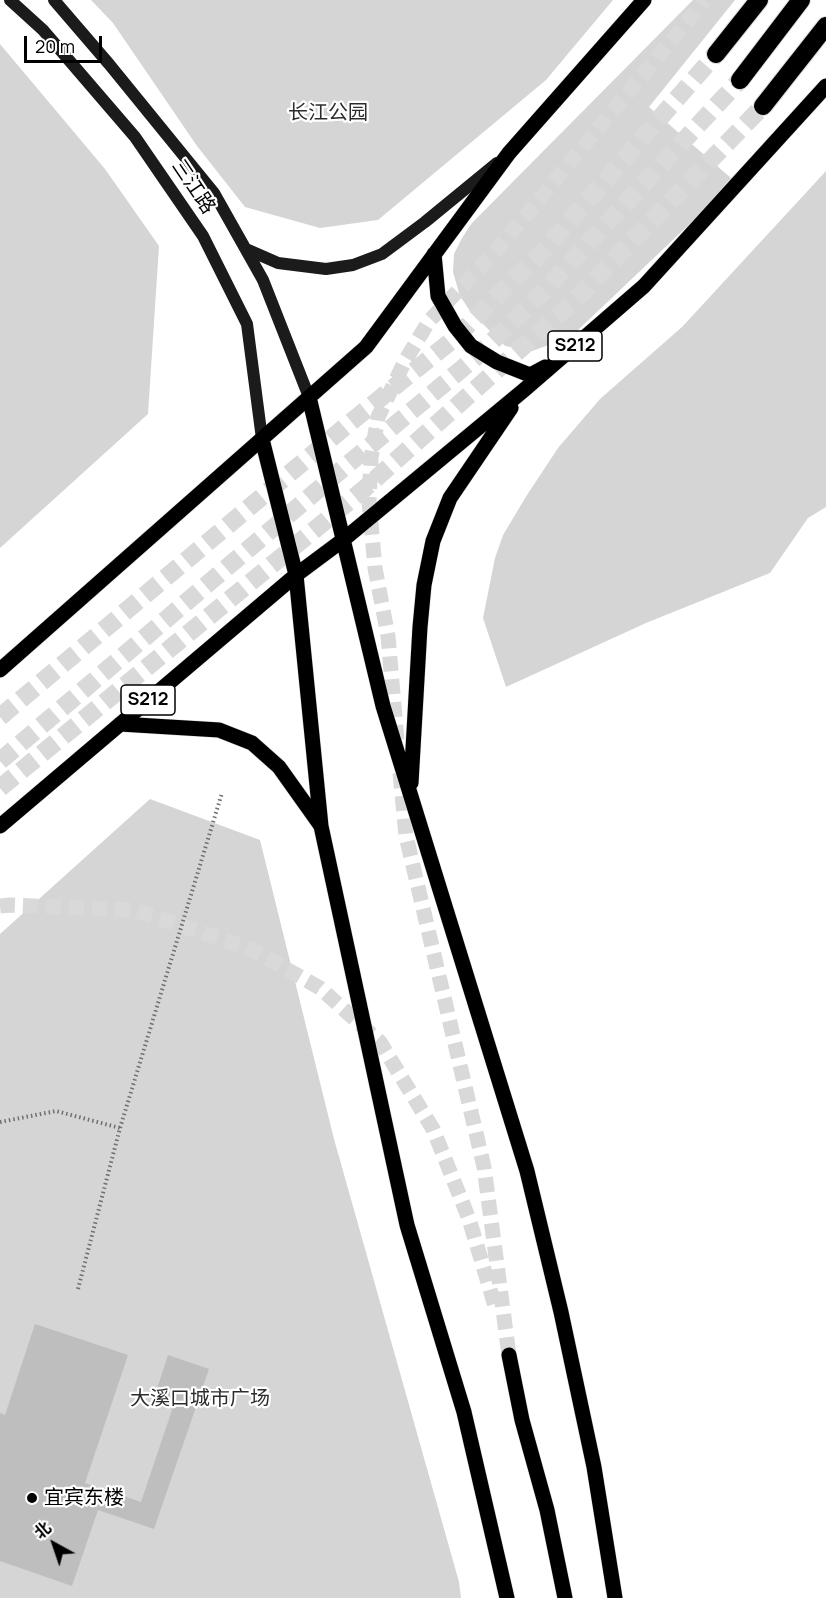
<!DOCTYPE html>
<html>
<head>
<meta charset="utf-8">
<style>
  body { margin:0 }
  #map { position:relative; width:826px; height:1598px; overflow:hidden; background:#fff; font-family:Manrope,"Noto Sans SC",sans-serif }
  canvas { display:block }
  .north { position:absolute; left:24px; top:1514px; width:60px; height:60px; -webkit-text-stroke:4px #fff; paint-order:stroke; rotate:320deg; font-size:16px; font-weight:700; line-height:24px; text-align:center; color:#000 }
  .north::after { content:''; display:block; margin:auto; width:21px; height:27px; background:#000; clip-path:polygon(50% 0,100% 100%,50% 72%,0 100%) }
  .scale { position:absolute; left:24px; top:36px; width:78px; height:27px; box-sizing:border-box; border:3px solid #000; border-top:0; padding-left:8px; font-size:18px; line-height:21px; white-space:nowrap; color:#000; -webkit-text-stroke:4px #fff; paint-order:stroke }
</style>
</head>
<body>
<div id="map">
<canvas width="826" height="1598"></canvas>
<div class="north">北</div>
<div class="scale">20 m</div>
</div>
<script>
const ctx = document.querySelector('canvas').getContext('2d');
ctx.lineJoin = 'round';
function paint(path, color) {
  ctx.fillStyle = color;
  ctx.fill(path, 'evenodd');
}
function poly(rows) {
  const path = new Path2D();
  for (const r of rows) {
    path.moveTo(r[0], r[1]);
    for (let i = 2; i < r.length; i += 2) path.lineTo(r[i], r[i + 1]);
  }
  return path;
}
function stroke(path, color, width, dash) {
  ctx.strokeStyle = color;
  ctx.lineWidth = width;
  ctx.lineCap = dash ? 'butt' : 'round';
  ctx.setLineDash(dash || []);
  ctx.stroke(path);
}
function drawText(font, color, halo, rows, align = 'center') {
  ctx.font = font + ' Manrope,"Noto Sans SC",sans-serif';
  ctx.lineWidth = 4.5;
  ctx.setLineDash([]);
  ctx.textBaseline = 'middle';
  ctx.strokeStyle = halo;
  ctx.fillStyle = color;
  for (const [text, x, y, turn = 0] of rows) {
    ctx.save();
    ctx.translate(x, y);
    ctx.rotate((+turn || 0) * Math.PI / 180);
    ctx.textAlign = isNaN(turn) ? turn : align;
    if (halo) ctx.strokeText(text, 0, 0);
    ctx.fillText(text, 0, 0);
    ctx.restore();
  }
}
const green = poly([
  [91,0,613,0,546,80,378,220,320,228,245,207,197,146,113,23],
  [693,0,735,0,649,107,731,178,698,216,577,331,560,341,532,351,505,346,470,311,460,296,453,272,454,254,462,238,472,223],
  [0,44,105,169,159,246,148,414,0,548],
  [826,171,826,507,808,518,770,573,646,623,506,687,483,618,495,558,503,535,527,495,558,448,600,399,682,327],
  [150,799,260,840,334,1139,459,1582,461,1598,0,1598,0,934]
]);
const building = poly([
  [35,1324,128,1355,85,1483,141,1502,173,1407,153,1401,168,1355,209,1369,154,1529,98,1510,72,1586,0,1561,0,1413,5,1415]
]);
const primaryTunnel = poly([
  [397,740,388,636,375,568,369,502,371,458,378,417,405,361,429,321,497,250,705,0],
  [400,773,406,836,484,1167,509,1355],
  [0,906,10,905,134,910,249,948,320,988,380,1042,433,1129,469,1219,495,1306]
]);
const highwayTunnel = poly([
  [0,717,346,426,456,337,546,248,716,54],
  [0,761,347,465,476,357,544,291,740,80],
  [0,788,363,490,574,301,763,106]
]);
const path = poly([
  [0,1122,56,1111,120,1128],
  [78,1289,120,1128,222,793]
]);
const secondary = poly([
  [10,0,43,30,135,137,203,236,247,324,262,439],
  [54,0,109,64,214,193,263,280,309,397],
  [246,249,278,263,326,269,353,265,382,254,425,222,497,163]
]);
const primary = poly([
  [434,254,438,296,455,326,471,346,497,362,530,375,545,367],
  [309,397,383,706,527,1171,561,1312,594,1467,615,1598],
  [262,439,296,575,321,826,407,1225,464,1412,507,1598],
  [0,670,366,347,509,153,644,0],
  [120,724,219,730,252,743,279,767,321,826],
  [411,783,420,627,424,585,433,541,450,498,511,408],
  [0,826,296,575,343,540,524,390,644,286,826,86],
  [509,1355,522,1420,547,1510,565,1598]
]);
const highway = poly([
  [716,54,759,0],
  [740,80,801,0],
  [763,106,826,26]
]);
const markers = [
  [32,1498,6,"#000"]
];
const shields = [
  [575,346,54],
  [148,700,54]
];
const shieldNames = [
  ["S212",575,346],
  ["S212",148,700]
];
const parkNames = [
  ["长江公园",328,113],
  ["大溪口城市广场",200,1399]
];
const streetNames = [
  ["三江路",193,187,56]
];
const poiNames = [
  ["宜宾东楼",44,1498]
];
paint(green, '#d5d5d5');
paint(building, '#bebebe');
stroke(primaryTunnel, '#d9d9d9', 15, [15, 8]);
stroke(highwayTunnel, '#d9d9d9', 18, [18, 9]);
stroke(primary, '#dbdbdb', 16);
stroke(highway, '#dbdbdb', 20);
stroke(path, '#707070', 4, [1.5, 3]);
stroke(secondary, '#1b1b1b', 12);
stroke(primary, '#000', 15);
stroke(highway, '#000', 18);
for (const [x, y, r, color] of markers) {
  const dot = new Path2D();
  dot.arc(x, y, r, 0, 2 * Math.PI);
  ctx.fillStyle = color;
  ctx.fill(dot);
  stroke(dot, '#fff', 2);
}
for (const [x, y, w] of shields) {
  const box = new Path2D();
  box.roundRect(x - w / 2, y - 15, w, 30, 4.5);
  ctx.fillStyle = '#fff';
  ctx.fill(box);
  stroke(box, '#000', 1.5);
}
drawText('bold 18px', '#000', null, shieldNames);
drawText('20px', '#2c2c2c', '#fff', parkNames);
drawText('20px', '#000', '#fff', streetNames);
drawText('20px', '#000', '#fff', poiNames, 'left');
</script>
</body>
</html>
